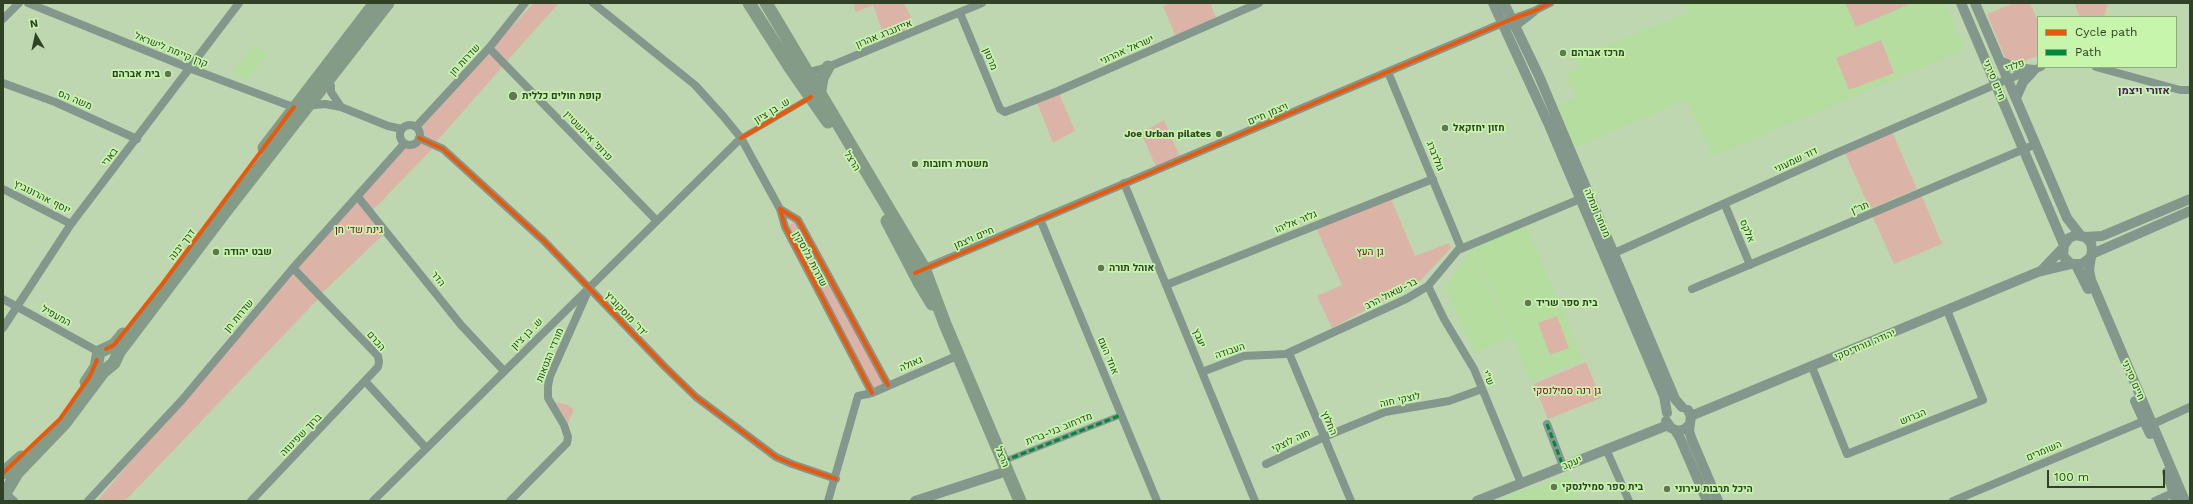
<!DOCTYPE html>
<html>
<head>
<meta charset="utf-8">
<style>
  body { margin:0 }
  #map { position:relative; width:2193px; height:504px; overflow:hidden; background:#bed7b0; font-family:"Work Sans",sans-serif }
  canvas { display:block }
  .frame { position:absolute; inset:0; border:4px solid #304225; pointer-events:none }
  .legend { position:absolute; left:2037px; top:16px; width:140px; height:52px; box-sizing:border-box; background:#c7f5ac; border:1px solid #8bad76; margin:0; padding:5px 7px; list-style:none; font-size:12px; color:#304225 }
  .legend li { display:flex; align-items:center; gap:8px; height:20px }
  .legend b { width:20px; border:1px solid #8bad76 }
  .north { position:absolute; left:16px; top:16px; width:40px; height:40px; -webkit-text-stroke:3px #c7f5ac; paint-order:stroke; rotate:351deg; font-size:11px; font-weight:700; line-height:16px; text-align:center; color:#304225 }
  .north::after { content:''; display:block; margin:auto; width:14px; height:18px; background:#304225; clip-path:polygon(50% 0,100% 100%,50% 72%,0 100%) }
  .scale { position:absolute; left:2047px; top:470px; width:118px; height:18px; box-sizing:border-box; border:2px solid #304225; border-top:0; padding-left:5px; font-size:12px; line-height:14px; white-space:nowrap; color:#304225; -webkit-text-stroke:3px #c7f5ac; paint-order:stroke }
</style>
</head>
<body>
<div id="map">
<canvas width="2193" height="504"></canvas>
<div class="frame"></div>
<ul class="legend">
<li><b style="height:5px;background:#e8590c"></b>Cycle path</li>
<li><b style="height:5px;background:#00873e"></b>Path</li>
</ul>
<div class="north">N</div>
<div class="scale">100 m</div>
</div>
<script>
const ctx = document.querySelector('canvas').getContext('2d');
ctx.lineJoin = 'round';
function paint(path, color) {
  ctx.fillStyle = color;
  ctx.fill(path, 'evenodd');
}
function poly(rows) {
  const path = new Path2D();
  for (const r of rows) {
    if (r.length === 3) {
      path.moveTo(r[0] + r[2], r[1]);
      path.arc(r[0], r[1], r[2], 0, 2 * Math.PI);
      continue;
    }
    path.moveTo(r[0], r[1]);
    for (let i = 2; i < r.length; i += 2) path.lineTo(r[i], r[i + 1]);
  }
  return path;
}
function stroke(path, color, width, dash) {
  ctx.strokeStyle = color;
  ctx.lineWidth = width;
  ctx.lineCap = dash ? 'butt' : 'round';
  ctx.setLineDash(dash || []);
  ctx.stroke(path);
}
function drawText(font, color, halo, rows, align = 'center') {
  ctx.font = font + ' "Work Sans",Heebo,sans-serif';
  ctx.lineWidth = 3.5;
  ctx.setLineDash([]);
  ctx.textBaseline = 'middle';
  ctx.strokeStyle = halo;
  ctx.fillStyle = color;
  for (const [text, x, y, turn = 0] of rows) {
    ctx.save();
    ctx.translate(x, y);
    ctx.rotate((+turn || 0) * Math.PI / 180);
    ctx.textAlign = isNaN(turn) ? turn : align;
    if (halo) ctx.strokeText(text, 0, 0);
    ctx.fillText(text, 0, 0);
    ctx.restore();
  }
}
const built = poly([
  [1684,3,1945,3,1965,50,1712,157,1687,100,1575,148,1557,106,1576,98,1566,74,1580,68,1576,59,1688,12],
  [255,45,267,55,246,80,232,72],
  [1526,224,1583,360,1531,382,1473,246],
  [1472,248,1510,338,1475,353,1445,288],
  [1569,474,1582,501,1497,501]
]);
const green = poly([
  [534,3,559,3,507,61,492,47],
  [853,3,904,3,912,19,903,23,906,35,887,44,873,5,856,12],
  [1170,3,1210,3,1217,20,1176,37,1163,6],
  [1845,3,1907,3,1908,5,1856,27],
  [2014,3,2030,3,2038,22,2038,56,2018,63,2007,59,2004,55,1987,14],
  [2074,3,2108,3,2104,17,2080,17],
  [1881,40,1894,73,1849,90,1836,58],
  [488,51,503,66,437,141,424,136,422,127],
  [1058,91,1075,131,1053,143,1036,100],
  [1164,120,1181,159,1157,169,1141,133],
  [1892,132,1917,189,1870,209,1845,153],
  [421,141,434,147,372,211,361,198,402,147,411,148],
  [1921,194,1942,244,1894,264,1872,215],
  [1391,199,1415,256,1449,243,1451,248,1419,282,1332,328,1317,296,1342,285,1316,228],
  [359,200,385,233,321,294,295,268],
  [796,221,885,386,873,391,786,227],
  [293,271,319,298,125,501,97,501],
  [1557,316,1569,348,1550,355,1538,323],
  [1586,362,1601,398,1548,419,1534,384],
  [555,402,568,405,574,410,568,423]
]);
const pedestrian = poly([
  [741,138,811,97],
  [1004,461,1121,415]
]);
const minor = poly([
  [28,3,189,68,285,104,294,107,325,104,341,107,388,126,402,129],
  [593,3,695,85,723,116,741,138,780,209,785,227,872,393],
  [960,13,1000,109,1005,112,1058,91,1259,3],
  [3,19,19,3],
  [1510,25,1516,26,1534,12],
  [489,48,657,221],
  [2096,67,2180,90,2190,90],
  [1388,72,1461,248],
  [805,73,828,67,982,3],
  [3,83,55,102,137,139],
  [323,88,331,86,331,92,341,107],
  [410,135,10],
  [416,127,489,48,525,3],
  [419,138,443,149,544,241,665,367,696,397,776,457,792,464,836,479],
  [1124,183,1255,501],
  [3,189,71,224],
  [358,197,461,325,504,371],
  [1725,205,1750,265],
  [780,209,798,220,888,385],
  [1040,219,1157,501],
  [1610,255,1832,155,2008,79,2041,67],
  [921,270,1512,19,1534,11,1550,3],
  [1166,285,1433,179],
  [1428,286,1444,319,1474,369,1521,483],
  [1692,289,2036,144],
  [3,299,99,352],
  [3,328,71,224,239,3],
  [1289,353,1351,501],
  [1812,367,1847,454,1983,400,1947,310],
  [1202,372,1244,356,1286,354,1406,299,1428,286,1458,250,1580,199,1583,195],
  [365,381,426,448],
  [1547,424,1563,466],
  [2153,424,2190,407],
  [1606,449,1629,501],
  [1266,464,1324,437,1385,412,1449,401,1482,389],
  [5,493,14,501],
  [88,501,182,400,293,268,404,144],
  [251,501,378,367,379,362,378,356,293,268],
  [373,501,741,138],
  [510,501,567,443,568,437,564,425,548,398,548,386,550,376,588,291],
  [828,501,858,396,872,393,959,355],
  [1953,501,2144,421],
  [2155,501,2173,493,2178,494]
]);
const tertiary = poly([
  [1493,3,1549,125,1664,396,1667,413],
  [1504,3,1539,76,1675,399,1682,407],
  [1961,3,2064,245],
  [1975,3,2067,218,2081,236],
  [2000,61,2016,68,2034,70],
  [2016,98,2023,82,2034,70],
  [2085,237,2102,236,2190,199],
  [2092,254,2190,211],
  [2091,257,2082,264,2071,264,2063,256,2064,245,2069,238,2076,235,2085,237,2091,243,2092,250,2089,270,2091,280,2185,501],
  [2076,265,2088,289],
  [2042,270,2062,249],
  [2135,401,2150,434],
  [1688,410,1691,416,1689,431,1692,440,1718,501],
  [1691,416,2038,272,2071,264],
  [1666,421,1671,428,1678,431,1685,429,1690,424],
  [1675,430,1680,438,1707,501],
  [2167,472,2176,501],
  [915,501,1007,471],
  [1477,501,1668,425]
]);
const primary = poly([
  [749,3,791,69,828,122],
  [766,3,924,268,945,324,1020,501],
  [820,90,822,78,828,67],
  [264,148,375,3],
  [887,221,920,284,932,304],
  [86,382,96,367,99,352,114,345,123,334],
  [3,473,21,457],
  [3,494,7,490,17,473,64,424,103,372,114,363,119,352,225,212,388,3]
]);
const quiet = poly([
  [1547,424,1563,466],
  [1004,461,1121,415]
]);
const cycleway = poly([
  [419,138,443,149,544,241,665,367,696,397,776,457,792,464,836,479],
  [741,138,811,97],
  [780,209,798,220,888,385],
  [780,209,785,227,872,393],
  [915,273,1512,19,1534,11,1550,3],
  [106,349,114,345,163,283,294,107],
  [3,473,60,419,90,376,97,360]
]);
const markers = [
  [1563,53,4,"#627656"],
  [168,74,4,"#627656"],
  [513,96,5,"#627656"],
  [1445,128,4,"#627656"],
  [1219,134,4,"#627656"],
  [915,164,4,"#627656"],
  [216,252,4,"#627656"],
  [1101,268,4,"#627656"],
  [1528,303,4,"#627656"],
  [1554,487,4,"#627656"],
  [1667,489,4,"#627656"]
];
const streetNames = [
  ["אייזנברג אהרון",884,34,-22],
  ["קרן קיימת לישראל",171,50,22],
  ["ישראל אהרוני",1127,50,-24],
  ["מרטון",990,59,67],
  ["שדרות חן",465,60,-47],
  ["פלדי",2015,66,-20],
  ["חיים סירני",1994,80,67],
  ["משה הס",75,100,23],
  ["ש. בן ציון",772,111,-31],
  ["ויצמן חיים",1268,114,-23],
  ["פרופ׳ איינשטיין",588,136,46],
  ["גולדברג",1435,156,68],
  ["בארי",110,157,-52],
  ["דוד שמעוני",1796,160,-25],
  ["הרצל",852,161,58],
  ["יוסף אהרונוביץ",42,197,27],
  ["תר\"ן",1860,208,-23],
  ["מנוחה ונחלה",1597,213,67],
  ["גלזר אליהו",1296,222,-22],
  ["אלקס",1747,231,68],
  ["חיים ויצמן",974,238,-23],
  ["דרך יבנה",182,245,-52],
  ["שדרות גלוסקין",810,259,62],
  ["הדר",438,279,52],
  ["בר-שאול הרב",1391,294,-27],
  ["דר' מוסקוביץ'",626,314,47],
  ["המעפיל",56,316,29],
  ["שדרות חן",239,316,-50],
  ["ש. בן ציון",527,334,-45],
  ["יעבץ",1199,338,68],
  ["הכרם",376,341,49],
  ["יהודה גורודיסקי",1865,345,-23],
  ["העבודה",1230,351,-19],
  ["מורדי הגטאות",550,355,-68],
  ["אחד העם",1108,356,67],
  ["גאולה",911,364,-23],
  ["ש\"י",1488,378,66],
  ["חיים סירני",2133,380,66],
  ["לוצקי חוה",1400,400,-12],
  ["הברוש",1913,417,-22],
  ["החלוץ",1329,423,67],
  ["מדרחוב בני-ברית",1059,429,-22],
  ["ברוך שפינוזה",301,435,-46],
  ["חוה לוצקי",1291,441,-25],
  ["השומרים",2044,451,-23],
  ["הרצל",1002,457,68],
  ["יעקב",1572,463,-22]
];
const poiNames = [
  ["מרכז אברהם",1571,53],
  ["בית אברהם",160,74,"right"],
  ["קופת חולים כללית",522,96],
  ["חזון יחזקאל",1453,128],
  ["Joe Urban pilates",1211,134,"right"],
  ["משטרת רחובות",923,164],
  ["שבט יהודה",224,252],
  ["אוהל תורה",1109,268],
  ["בית ספר שריד",1536,303],
  ["בית ספר סמילנסקי",1562,487],
  ["היכל תרבות עירוני",1675,489]
];
const parkNames = [
  ["גינת שד' חן",359,230],
  ["גן העץ",1370,252],
  ["גן רנה סמילנסקי",1567,391]
];
const neighbourhoodNames = [
  ["אזורי ויצמן",2144,91]
];
paint(built, '#b6dda0');
paint(green, '#dcb4a7');
stroke(pedestrian, '#84978c', 6);
stroke(minor, '#84978c', 8);
stroke(tertiary, '#84978c', 10);
stroke(primary, '#849b87', 13);
stroke(quiet, '#00873e', 3, [6, 3]);
stroke(cycleway, '#e8590c', 4);
for (const [x, y, r, color] of markers) {
  const dot = new Path2D();
  dot.arc(x, y, r, 0, 2 * Math.PI);
  ctx.fillStyle = color;
  ctx.fill(dot);
  stroke(dot, '#c7f5ac', 1.5);
}
drawText('10px', '#304225', '#c7f5ac', streetNames);
drawText('bold 10px', '#304225', '#c7f5ac', poiNames, 'left');
drawText('10px', '#770225', '#c7f5ac', parkNames);
drawText('bold 11px', '#482258', '#c7f5ac', neighbourhoodNames);
</script>
</body>
</html>
